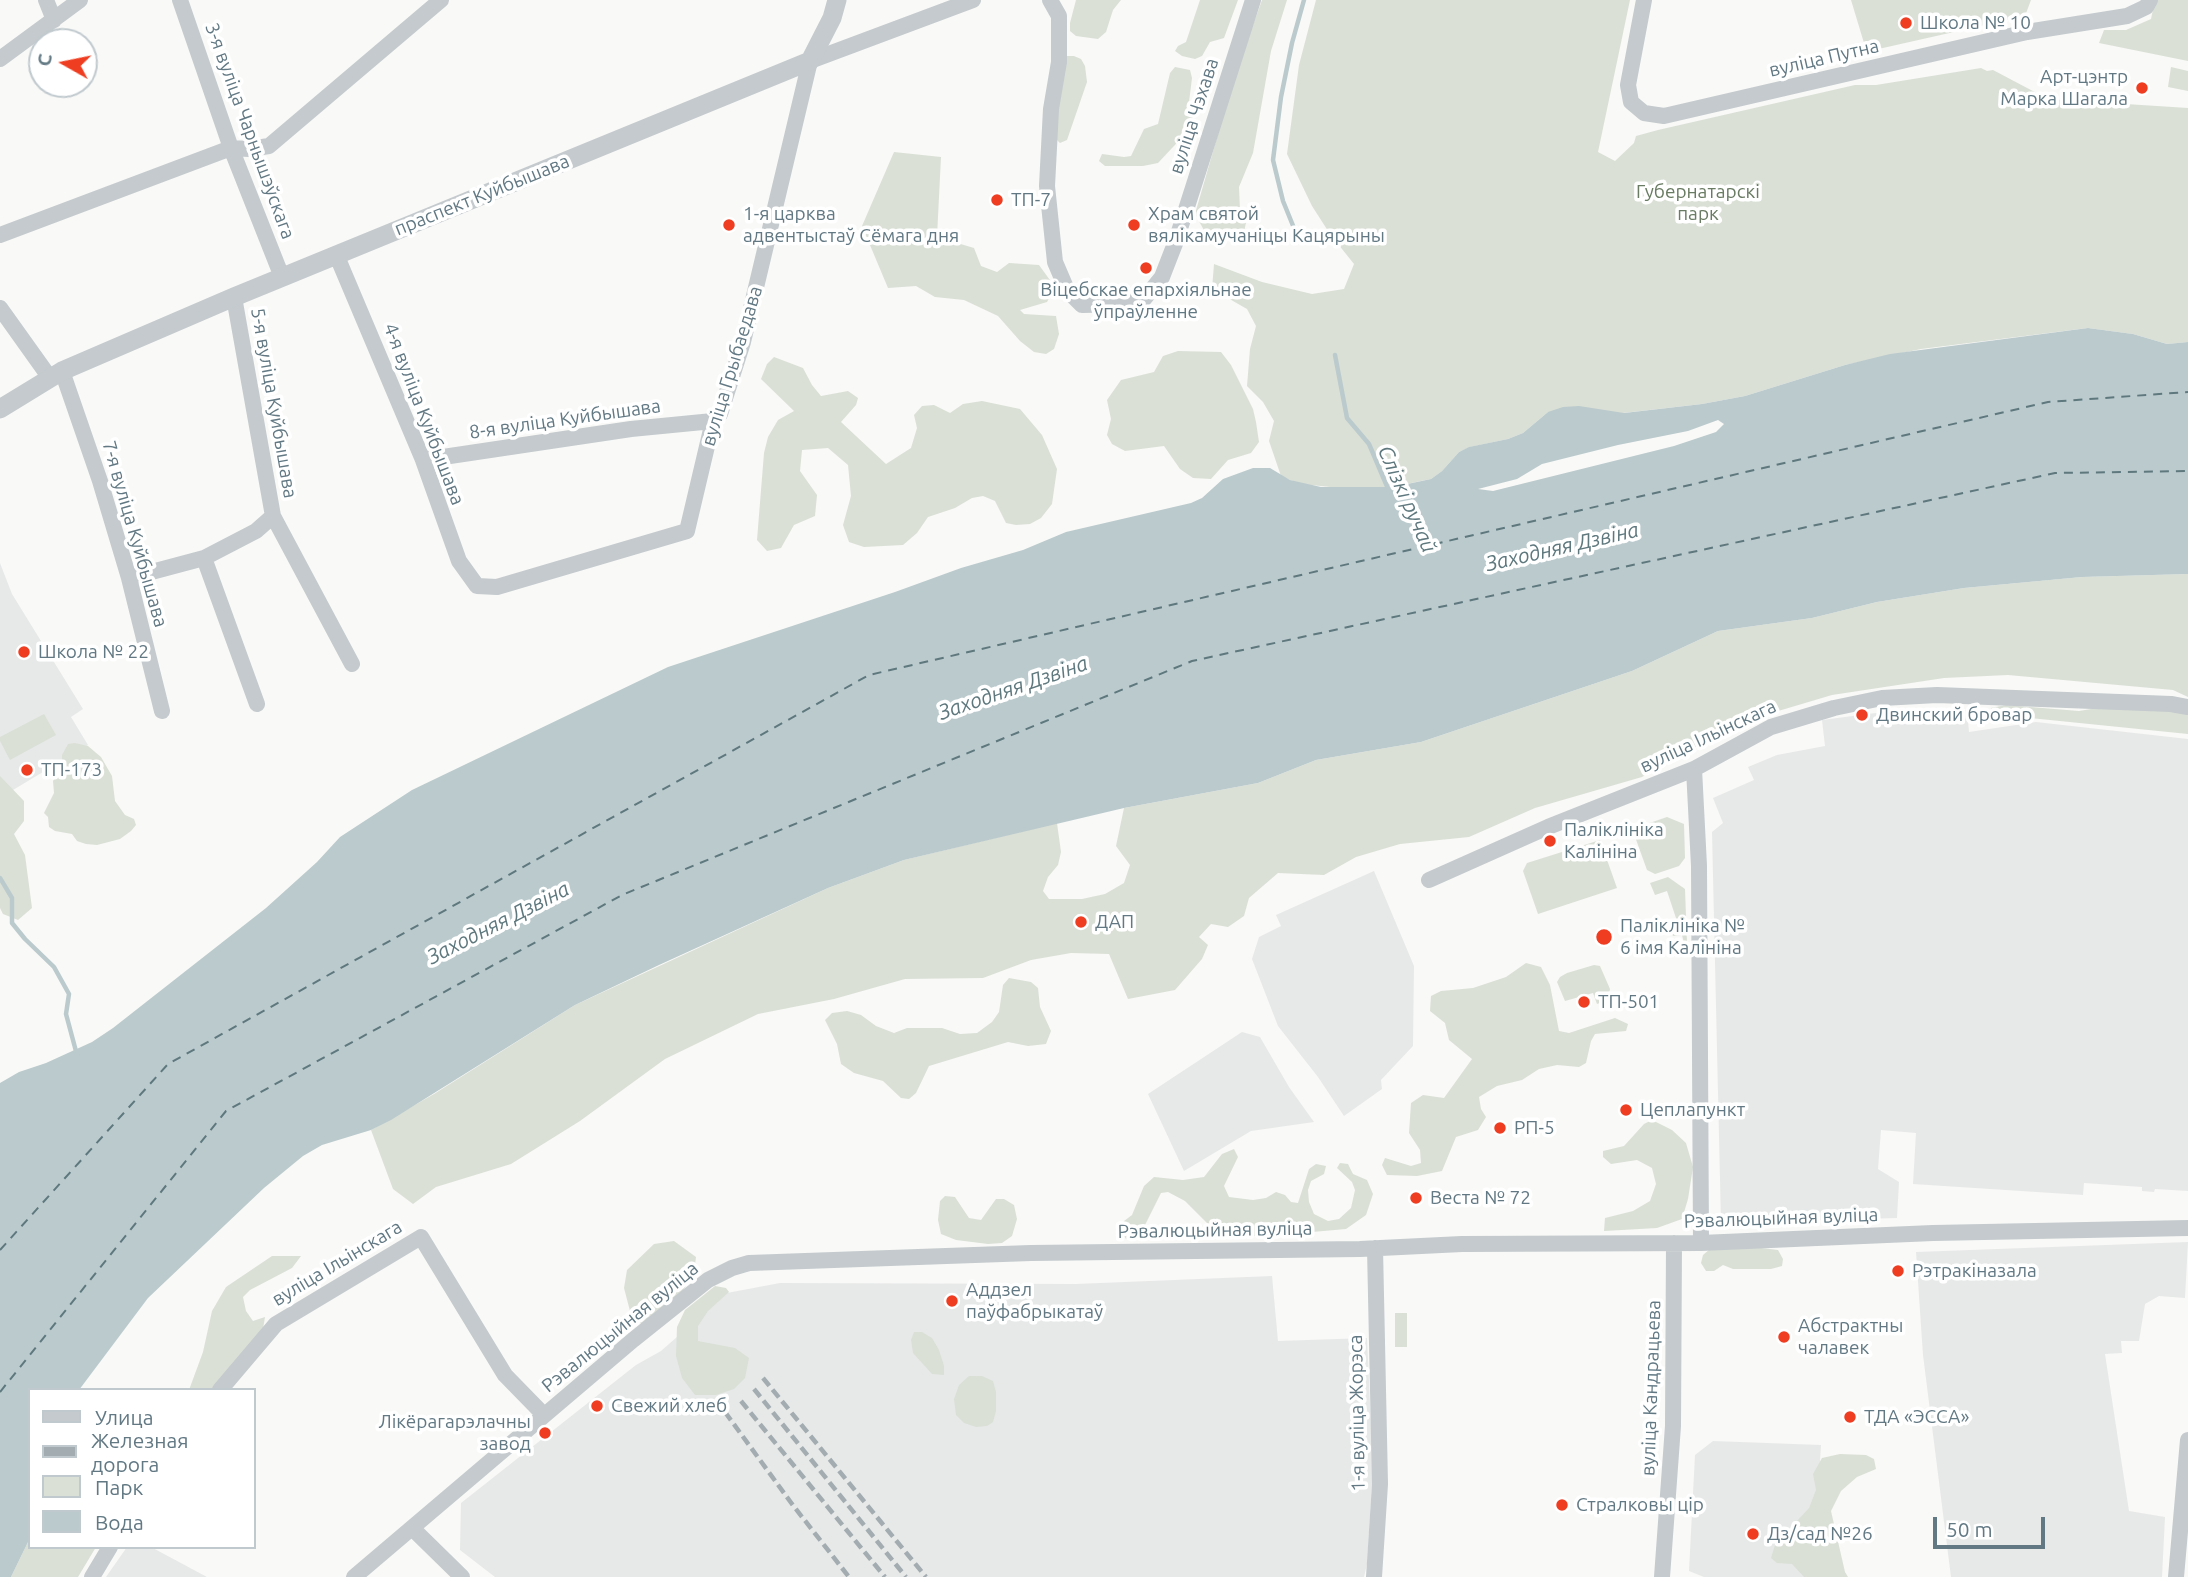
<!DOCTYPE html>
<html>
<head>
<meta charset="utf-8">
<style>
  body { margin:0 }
  #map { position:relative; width:2188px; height:1577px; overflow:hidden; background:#f9f9f7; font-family:Ubuntu,sans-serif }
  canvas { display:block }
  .legend { position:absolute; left:28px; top:1388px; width:228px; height:161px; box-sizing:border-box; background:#fff; border:2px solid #c0c9ce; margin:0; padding:9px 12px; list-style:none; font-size:21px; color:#627984 }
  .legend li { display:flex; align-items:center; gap:14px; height:35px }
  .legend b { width:35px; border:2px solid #c0c9ce }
  .north { position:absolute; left:28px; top:28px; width:70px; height:70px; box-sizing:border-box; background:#fff; border:2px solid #c0c9ce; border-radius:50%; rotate:279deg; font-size:19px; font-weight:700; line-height:28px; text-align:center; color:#627984 }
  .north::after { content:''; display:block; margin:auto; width:24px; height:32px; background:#ef3d21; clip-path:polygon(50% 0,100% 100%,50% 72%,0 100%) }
  .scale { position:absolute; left:1933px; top:1517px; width:112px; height:32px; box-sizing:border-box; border:4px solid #627984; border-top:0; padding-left:9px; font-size:21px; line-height:24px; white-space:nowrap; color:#627984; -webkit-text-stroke:5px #fff; paint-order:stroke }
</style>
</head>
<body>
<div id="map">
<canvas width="2188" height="1577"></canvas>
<ul class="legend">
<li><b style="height:9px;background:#c4cacd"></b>Улица</li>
<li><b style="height:9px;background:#a3acb1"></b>Железная дорога</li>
<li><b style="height:19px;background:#dae0d6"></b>Парк</li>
<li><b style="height:19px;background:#bbcacd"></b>Вода</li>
</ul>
<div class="north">С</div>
<div class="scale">50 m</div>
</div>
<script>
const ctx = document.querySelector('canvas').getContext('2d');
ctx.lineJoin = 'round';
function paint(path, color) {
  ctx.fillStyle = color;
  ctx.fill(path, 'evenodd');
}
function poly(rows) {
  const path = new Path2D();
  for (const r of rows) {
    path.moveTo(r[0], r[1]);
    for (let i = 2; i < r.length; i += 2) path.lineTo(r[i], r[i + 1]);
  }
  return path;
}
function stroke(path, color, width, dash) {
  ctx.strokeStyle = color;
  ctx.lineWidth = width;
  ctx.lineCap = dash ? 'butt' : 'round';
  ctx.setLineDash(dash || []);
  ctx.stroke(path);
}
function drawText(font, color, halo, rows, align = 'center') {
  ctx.font = font + ' Ubuntu,sans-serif';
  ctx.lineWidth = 7;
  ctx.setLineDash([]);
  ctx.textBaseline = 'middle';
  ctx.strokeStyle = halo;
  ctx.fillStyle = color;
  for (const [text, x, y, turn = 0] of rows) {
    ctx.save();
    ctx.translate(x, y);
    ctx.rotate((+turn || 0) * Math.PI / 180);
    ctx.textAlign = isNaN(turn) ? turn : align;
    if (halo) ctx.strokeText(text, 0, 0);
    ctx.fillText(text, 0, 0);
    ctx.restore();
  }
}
const built = poly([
  [0,563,12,594,83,709,71,717,88,745,8,793,0,788],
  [1899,710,1942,712,1967,710,1969,732,2036,722,2188,739,2188,1191,2155,1189,2154,1192,2142,1191,2142,1187,2084,1183,2083,1195,1913,1184,1916,1133,1881,1130,1878,1169,1899,1182,1897,1218,1721,1223,1712,832,1723,823,1713,798,1754,780,1748,767,1777,755,1825,746,1822,720],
  [1374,871,1414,966,1413,1046,1381,1080,1382,1089,1344,1116,1318,1077,1278,1026,1252,959,1259,937,1281,926,1276,915],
  [1242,1032,1260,1037,1289,1087,1314,1122,1251,1131,1184,1171,1148,1094],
  [2188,1242,2185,1298,2159,1296,2145,1304,2139,1341,2121,1341,2122,1353,2105,1354,2129,1511,2165,1517,2162,1577,1951,1577,1923,1355,1916,1252],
  [1272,1276,1278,1341,1367,1338,1373,1468,1367,1564,1364,1577,495,1577,460,1550,461,1503,636,1365,661,1351,727,1293,780,1283,1076,1284],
  [1713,1441,1821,1445,1813,1577,1704,1577,1689,1571,1695,1455],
  [127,1547,151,1547,207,1577,106,1577]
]);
const green = poly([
  [1076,0,1121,0,1113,10,1106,32,1098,39,1076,36,1070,31,1070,23],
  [1200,0,1238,0,1224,38,1210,42,1202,56,1195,59,1182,56,1175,51,1178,46,1186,42],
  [1262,0,1287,0,1271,51,1253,153,1239,187,1240,210,1247,218,1244,232,1230,234,1205,232,1195,214,1235,75],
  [1316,0,1630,0,1598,152,1615,161,1634,143,1636,136,1658,130,1855,85,1876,85,1981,68,1987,71,1993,70,2048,99,2188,108,2188,342,2167,344,2133,334,2088,328,1921,349,1845,365,1745,396,1702,404,1623,413,1548,412,1523,433,1508,439,1470,447,1459,452,1442,471,1431,479,1416,482,1393,487,1340,488,1301,484,1290,480,1281,476,1269,441,1274,421,1263,402,1247,386,1250,349,1256,326,1247,309,1212,289,1214,264,1262,282,1312,294,1344,289,1354,264,1330,234,1312,206,1287,154,1299,65],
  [1851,0,2031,0,2025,16,1874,50,1864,43],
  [2155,0,2188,0,2188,61,2099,43,2104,30,2126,30,2151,19],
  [1067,56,1074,56,1081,59,1085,66,1087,82,1067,140,1060,143,1054,137],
  [1175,67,1190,70,1192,78,1189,102,1193,117,1188,131,1158,163,1143,166,1105,166,1099,161,1102,154,1124,157,1131,156,1144,129,1158,124,1170,73],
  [2171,67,2188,71,2188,91,2168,87],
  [894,152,941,157,937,237,974,248,981,266,997,272,1009,263,1039,265,1055,287,1047,302,1020,310,1024,314,1056,316,1059,334,1054,349,1046,354,1034,352,1020,341,998,316,964,300,935,297,916,286,888,288,862,226],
  [1178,351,1221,352,1231,365,1253,409,1256,422,1259,442,1251,453,1228,460,1211,479,1193,478,1180,469,1164,446,1125,451,1112,444,1107,435,1111,419,1107,400,1121,380,1154,372,1163,356],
  [774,357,803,368,812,385,821,396,848,391,858,398,856,405,841,422,886,464,911,448,917,428,914,415,922,406,934,405,950,413,963,404,982,401,1020,409,1042,435,1057,469,1052,504,1041,518,1030,524,1016,525,1006,523,995,501,983,496,972,498,955,508,928,517,917,533,903,545,864,547,849,542,843,525,851,496,848,465,828,448,802,450,800,471,817,495,815,516,794,525,781,548,767,551,757,540,764,453,768,437,778,420,794,411,761,379,767,364],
  [2188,574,2188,697,2173,690,2008,675,1944,678,1832,695,1748,720,1721,737,1681,753,1642,777,1535,808,1469,837,1400,844,1356,857,1324,875,1278,873,1249,898,1244,916,1228,927,1211,924,1199,937,1208,945,1202,959,1175,990,1128,999,1109,954,1071,953,1031,960,983,978,905,979,834,999,758,1014,665,1059,580,1121,511,1164,436,1187,413,1204,393,1189,371,1130,434,1094,575,1005,828,888,904,860,1057,823,1061,852,1058,865,1048,877,1043,891,1049,899,1082,899,1105,894,1124,883,1130,865,1116,846,1124,808,1258,783,1316,760,1421,742,1632,671,1718,631,1812,618,1877,602,1964,588,2082,577],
  [2006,705,2079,711,2109,706,2188,712,2188,734,2030,718,1992,720,1991,708],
  [44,714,56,735,10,760,0,741,0,737],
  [75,743,88,746,101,757,112,776,115,801,125,815,134,819,136,825,131,831,120,839,97,845,86,844,77,841,72,834,55,831,49,827,48,817,44,813,54,793,53,781,62,767,62,755,68,744],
  [0,776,24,801,24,821,14,834,25,855,32,908,18,920,3,914,0,908],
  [1667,817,1684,824,1685,858,1679,866,1655,874,1647,870,1634,834,1639,831,1638,827],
  [1600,840,1617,888,1538,914,1523,871,1527,863],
  [1668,877,1685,889,1687,943,1684,943,1682,935,1673,936,1668,924,1677,921,1667,891,1655,895,1650,883],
  [1526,963,1541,967,1550,985,1559,1031,1569,1033,1615,1018,1628,1024,1626,1031,1595,1034,1591,1041,1586,1063,1579,1067,1557,1065,1539,1069,1522,1080,1497,1086,1479,1097,1481,1109,1486,1117,1478,1130,1456,1137,1442,1171,1417,1176,1387,1175,1382,1165,1385,1158,1411,1166,1421,1163,1420,1150,1409,1133,1411,1103,1423,1095,1444,1098,1472,1059,1449,1040,1445,1023,1430,1011,1431,996,1441,991,1473,988,1506,977],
  [1594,965,1600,966,1610,989,1608,1000,1597,1004,1593,993,1565,1001,1557,982,1560,977,1567,973],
  [1009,978,1031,982,1038,988,1040,1007,1051,1031,1046,1044,1028,1046,1008,1042,929,1066,916,1093,909,1099,901,1098,883,1081,854,1073,841,1064,837,1044,825,1020,832,1013,847,1011,861,1015,876,1026,894,1033,907,1028,942,1028,960,1034,977,1033,992,1022,999,1012,1003,985],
  [1652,1120,1672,1130,1686,1143,1693,1167,1688,1199,1682,1219,1657,1228,1604,1231,1605,1218,1633,1211,1650,1201,1656,1184,1652,1168,1637,1160,1611,1164,1603,1157,1603,1151,1624,1146,1644,1124],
  [1234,1149,1238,1157,1224,1186,1229,1197,1253,1200,1266,1198,1276,1192,1285,1195,1291,1202,1298,1203,1309,1169,1316,1164,1326,1166,1324,1174,1311,1181,1308,1190,1309,1202,1314,1214,1328,1221,1339,1219,1351,1208,1355,1190,1352,1182,1337,1168,1340,1163,1348,1164,1353,1174,1367,1180,1373,1194,1366,1215,1346,1229,1301,1233,1286,1230,1266,1235,1232,1238,1218,1234,1185,1201,1168,1192,1161,1193,1141,1233,1126,1239,1120,1229,1124,1221,1132,1215,1144,1186,1154,1177,1183,1180,1204,1177,1222,1154],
  [945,1196,955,1197,969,1218,981,1220,996,1199,1004,1199,1014,1205,1017,1219,1012,1236,1002,1243,988,1244,956,1240,941,1234,938,1220,940,1201],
  [674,1241,696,1257,694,1273,678,1299,642,1325,630,1311,624,1288,627,1270,654,1244],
  [1753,1247,1778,1250,1783,1259,1782,1266,1771,1269,1733,1269,1723,1265,1714,1271,1706,1271,1701,1263,1703,1255,1710,1249],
  [272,1256,301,1256,292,1268,250,1290,243,1297,246,1311,253,1321,265,1317,263,1329,214,1390,189,1390,203,1352,212,1311,226,1287],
  [715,1286,726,1288,729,1292,708,1311,698,1326,698,1341,735,1348,749,1358,745,1378,734,1389,716,1395,695,1395,682,1378,676,1356,677,1327,685,1310],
  [1395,1313,1407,1313,1407,1347,1395,1347],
  [914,1332,922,1332,932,1338,939,1350,944,1366,944,1375,932,1374,913,1353,911,1340],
  [969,1376,982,1376,993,1381,996,1392,996,1411,993,1422,987,1426,976,1427,964,1423,956,1415,954,1399,959,1385],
  [1840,1454,1866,1455,1874,1459,1876,1469,1857,1477,1841,1491,1831,1511,1845,1572,1848,1577,1804,1577,1792,1564,1777,1563,1771,1558,1775,1545,1809,1508,1816,1490,1813,1474,1822,1458],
  [30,1538,30,1547,96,1547,78,1577,11,1577]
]);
const water = poly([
  [2088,328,2133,334,2167,344,2188,342,2188,574,2082,577,1964,588,1877,602,1812,618,1718,631,1632,671,1421,742,1316,760,1258,783,1124,808,904,860,828,888,659,965,575,1005,391,1120,371,1130,322,1145,303,1156,264,1188,148,1298,79,1390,30,1390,30,1538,11,1577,0,1577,0,1083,19,1072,46,1063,92,1042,113,1028,266,908,317,862,340,837,412,790,668,667,895,592,961,568,1023,550,1066,532,1191,503,1202,498,1223,479,1253,468,1270,468,1290,480,1321,487,1393,487,1431,479,1442,471,1459,452,1469,447,1508,439,1523,433,1548,412,1563,407,1579,406,1624,413,1702,404,1745,396,1845,365,1890,354],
  [1718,420,1724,424,1716,432,1674,446,1493,491,1478,489,1517,479,1542,464,1618,445,1688,431]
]);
const stream = poly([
  [1296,233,1283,201,1273,160,1281,97,1292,43,1304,0],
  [1335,355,1347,418,1369,444,1389,491],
  [0,878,12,898,12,923,25,939,54,967,69,994,66,1014,77,1055]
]);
const ferry = poly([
  [0,1250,168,1064,869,675,2048,402,2188,392],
  [0,1392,226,1111,622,895,1192,661,2055,473,2188,471]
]);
const minor = poly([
  [46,0,54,20],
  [180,0,231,148,282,277],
  [1050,0,1059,16,1059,62,1051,109,1047,186,1055,262,1067,290,1082,305,1126,304,1144,299,1162,277,1176,241,1253,0],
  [1644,0,1628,85,1631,102,1644,113,1664,116,2027,32,2127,16,2146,7,2150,0],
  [0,59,80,0],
  [0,235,231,148,249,149,269,146,441,0],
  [336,254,423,460,459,561,477,586,497,587,687,531,713,421,720,414,743,342,810,61,973,0],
  [234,297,273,516,352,664],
  [0,308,50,378],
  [62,371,100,481,129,578,162,711],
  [423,460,631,429,713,421],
  [204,558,257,704],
  [129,578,204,558,256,531,273,516],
  [1694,769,1699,866,1701,1243],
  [1429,880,1548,827,1694,769,1771,727,1834,708,1882,698,1937,695,2171,704,2188,707],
  [220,1390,276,1324,421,1237,505,1375,544,1415],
  [412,1528,462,1577],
  [92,1577,110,1547],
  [354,1577,633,1340,708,1280,732,1268,749,1263,1031,1253,1360,1249,1462,1244,1701,1243,1933,1233,2188,1228],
  [1374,1577,1380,1484,1375,1248],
  [1662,1577,1673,1426,1674,1243],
  [2176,1577,2188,1440]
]);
const tertiary = poly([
  [0,409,62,371,234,297,810,61,832,18,837,0]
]);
const rail = poly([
  [763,1378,926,1577],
  [754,1389,906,1577],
  [741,1401,885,1577],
  [725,1412,792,1504,849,1577]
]);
const markers = [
  [1906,23,7,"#ef3d21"],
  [2142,88,7,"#ef3d21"],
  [997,200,7,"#ef3d21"],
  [729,225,7,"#ef3d21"],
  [1134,225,7,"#ef3d21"],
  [1146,268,7,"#ef3d21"],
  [24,652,7,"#ef3d21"],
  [1862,715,7,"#ef3d21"],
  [27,770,7,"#ef3d21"],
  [1550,841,7,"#ef3d21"],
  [1081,922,7,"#ef3d21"],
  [1604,937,9,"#ef3d21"],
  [1584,1002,7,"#ef3d21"],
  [1626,1110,7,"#ef3d21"],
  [1500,1128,7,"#ef3d21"],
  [1416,1198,7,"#ef3d21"],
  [1898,1271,7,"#ef3d21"],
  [952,1301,7,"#ef3d21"],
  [1784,1337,7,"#ef3d21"],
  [597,1406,7,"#ef3d21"],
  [1850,1417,7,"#ef3d21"],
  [545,1433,7,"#ef3d21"],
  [1562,1505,7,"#ef3d21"],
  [1753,1534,7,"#ef3d21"]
];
const poiNames = [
  ["Школа № 10",1920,23],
  ["Арт-цэнтр",2128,77,"right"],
  ["Марка Шагала",2128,99,"right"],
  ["ТП-7",1011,200],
  ["1-я царква",743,214],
  ["адвентыстаў Сёмага дня",743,236],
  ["Храм святой",1148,214],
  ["вялікамучаніцы Кацярыны",1148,236],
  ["Віцебскае епархіяльнае",1146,290,"center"],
  ["ўпраўленне",1146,312,"center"],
  ["Школа № 22",38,652],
  ["Двинский бровар",1876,715],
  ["ТП-173",41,770],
  ["Паліклініка",1564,830],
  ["Калініна",1564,852],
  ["ДАП",1095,922],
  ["Паліклініка №",1620,926],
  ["6 імя Калініна",1620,948],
  ["ТП-501",1598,1002],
  ["Цеплапункт",1640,1110],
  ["РП-5",1514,1128],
  ["Веста № 72",1430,1198],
  ["Рэтракіназала",1912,1271],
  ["Аддзел",966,1290],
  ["паўфабрыкатаў",966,1312],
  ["Абстрактны",1798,1326],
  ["чалавек",1798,1348],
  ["Свежий хлеб",611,1406],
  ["ТДА «ЭССА»",1864,1417],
  ["Лікёрагарэлачны",531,1422,"right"],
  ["завод",531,1444,"right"],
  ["Стралковы цір",1576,1505],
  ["Дз/сад №26",1767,1534]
];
const streetNames = [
  ["вуліца Путна",1824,58,-13],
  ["вуліца Чэхава",1194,116,-72],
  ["3-я вуліца Чарнышэўскага",250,131,70],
  ["праспект Куйбышава",482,195,-22],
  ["вуліца Грыбаедава",732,366,-73],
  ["5-я вуліца Куйбышава",274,403,80],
  ["4-я вуліца Куйбышава",424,414,69],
  ["8-я вуліца Куйбышава",565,419,-8],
  ["7-я вуліца Куйбышава",135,534,74],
  ["вуліца Ільінскага",1708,736,-25],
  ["Рэвалюцыйная вуліца",1781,1218,-2],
  ["Рэвалюцыйная вуліца",1215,1230,-1],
  ["вуліца Ільінскага",337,1263,-31],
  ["Рэвалюцыйная вуліца",620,1327,-39],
  ["вуліца Кандрацьева",1651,1388,-88],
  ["1-я вуліца Жорэса",1357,1413,-91]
];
const parkNames = [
  ["Губернатарскі",1698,192],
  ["парк",1698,214]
];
const waterNames = [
  ["Слізкі ручай",1407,499,66],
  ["Заходняя Дзвіна",1562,547,-13],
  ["Заходняя Дзвіна",1013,688,-19],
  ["Заходняя Дзвіна",498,923,-27]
];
paint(built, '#e7e9e8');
paint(green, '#dae0d6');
paint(water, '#bbcacd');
stroke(stream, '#bbcacd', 4.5);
stroke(ferry, '#5e787e', 2, [9, 7]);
stroke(minor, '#c4cacd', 16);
stroke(tertiary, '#c4cacd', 19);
stroke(rail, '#a3acb1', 4.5, [10, 5]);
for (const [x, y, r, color] of markers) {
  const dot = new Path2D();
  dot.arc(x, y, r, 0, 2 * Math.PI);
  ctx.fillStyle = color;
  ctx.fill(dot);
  stroke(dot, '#fff', 2.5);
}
drawText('19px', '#627984', '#fff', poiNames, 'left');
drawText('19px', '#627984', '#fff', streetNames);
drawText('19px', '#697b62', '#fff', parkNames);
drawText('italic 21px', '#5e787e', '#fff', waterNames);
</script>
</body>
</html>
